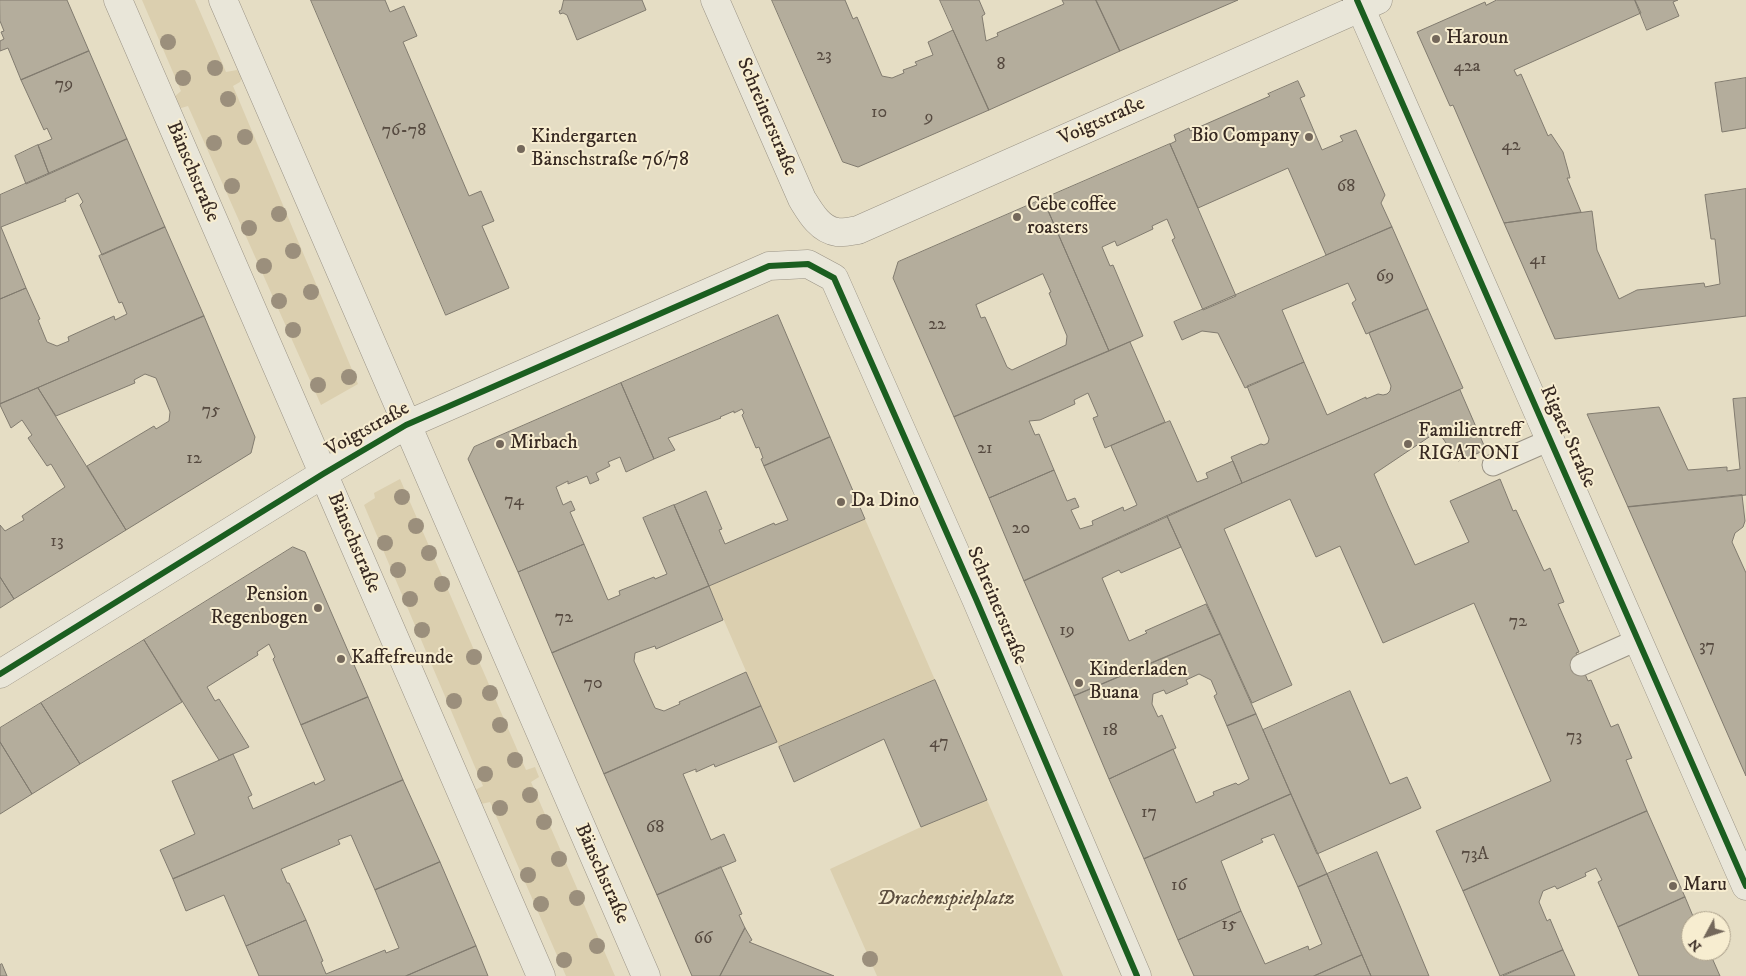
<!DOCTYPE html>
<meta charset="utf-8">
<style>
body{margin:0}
#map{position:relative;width:1746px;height:976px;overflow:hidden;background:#e5ddc4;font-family:"IM FELL DW Pica",serif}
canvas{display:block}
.north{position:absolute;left:1681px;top:911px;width:50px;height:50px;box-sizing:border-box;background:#f7edd0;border:1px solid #aa9f8a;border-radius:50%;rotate:230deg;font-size:14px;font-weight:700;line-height:20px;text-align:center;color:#372922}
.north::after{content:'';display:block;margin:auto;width:18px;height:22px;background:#74685b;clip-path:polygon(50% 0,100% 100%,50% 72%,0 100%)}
</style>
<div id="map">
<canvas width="1746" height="976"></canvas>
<div class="north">N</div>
</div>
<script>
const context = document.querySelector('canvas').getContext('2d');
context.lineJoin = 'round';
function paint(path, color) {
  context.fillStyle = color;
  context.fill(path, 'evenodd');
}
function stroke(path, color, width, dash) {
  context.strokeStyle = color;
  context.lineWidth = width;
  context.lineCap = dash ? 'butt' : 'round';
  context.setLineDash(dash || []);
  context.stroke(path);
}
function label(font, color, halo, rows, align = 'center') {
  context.font = font + ' "IM FELL DW Pica",serif';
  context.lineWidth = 4;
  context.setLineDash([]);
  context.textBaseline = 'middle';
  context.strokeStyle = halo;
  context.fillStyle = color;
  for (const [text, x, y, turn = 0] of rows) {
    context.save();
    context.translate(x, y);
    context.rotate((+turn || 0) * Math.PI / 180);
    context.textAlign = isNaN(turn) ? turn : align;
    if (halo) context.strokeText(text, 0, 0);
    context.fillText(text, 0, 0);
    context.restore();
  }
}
paint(new Path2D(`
 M142 0H195L226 72 237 70 242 77 240 82 233 86 358 384 321 405 188 106 181 108 179 107 174 97 181 91Z
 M400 479 526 770 535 767 539 777 531 782 615 976H566L490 802 481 804 475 790 483 786 364 505 375 498 374 493Z
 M865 519 935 680 779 747 709 586Z
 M987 800 1063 976H877L830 869 921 827Z`), '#dbcfaf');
const building = new Path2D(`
 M0 0H67L89 51 21 80 8 48 0 51V41L4 39 1 32 4 31 0 21Z
 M311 0H385L390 12 404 6 417 36 403 42 469 196 481 191 494 221 482 226 509 288 446 315Z
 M564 0H642L646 10 577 40 567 15 563 13 560 14 559 11 561 10Z
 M772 0H845L853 19 857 17 882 76 892 78 904 73 903 70 917 65 915 62 933 55 928 42 953 30 989 110 858 167 843 162Z
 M940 0H979L985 14 982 16 986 41 998 36 997 33 1064 4 1062 0H1096L1120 51 989 110Z
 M1096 0H1238L1120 51Z
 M1497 0H1635L1641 13 1514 70 1517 76 1521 74 1548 136 1551 134 1563 152 1568 170 1570 178H1567L1581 212 1504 223 1453 105 1450 106 1417 32 1485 2 1486 5Z
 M1635 0H1678L1673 2 1679 16 1647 30Z
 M89 51 127 139 49 174 38 145 52 139 47 128 44 130 21 80Z
 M1746 78V128L1722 132 1715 83Z
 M1298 81 1305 96 1300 98 1322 150 1343 141 1340 136 1356 130 1385 195 1381 203 1392 227 1326 255 1288 168 1198 208 1170 144 1176 141 1174 135 1189 128 1190 131 1270 96 1268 94Z
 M127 139 165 227 102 255 80 205 83 202 78 193 65 199 66 201 1 227 26 288 0 299V195Z
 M1170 144 1236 296 1203 310 1172 240 1175 238 1167 219 1152 226 1153 229 1117 246 1115 241 1102 247 1110 266 1113 265 1143 336 1109 351 1043 199Z
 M38 145 49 174 26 184 15 156Z
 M1746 189V316L1555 339 1504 223 1592 211 1597 250 1619 299 1637 290 1704 283 1705 287 1720 284 1715 239H1711L1705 195Z
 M1043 199 1109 351 954 417 893 278 898 262ZM1043 274 1051 292 1049 293 1067 336 1066 345 1012 370 1007 367 985 317 981 318 976 305Z
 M165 227 204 316 0 404V299L26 288 40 319 38 320 47 342 57 346 69 341 68 337 114 316 115 320 127 314 122 302 119 303 99 256Z
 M1392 227 1428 309 1366 334 1352 303 1356 300 1348 283 1282 310 1304 362 1245 388 1218 333 1202 331 1182 340 1174 322Z
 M1428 309 1463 388 1242 483 1231 457 1261 444 1264 445 1268 443 1269 439 1247 386 1304 362 1327 415 1366 397V399L1378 394 1383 395 1387 394 1390 391 1391 386 1369 333Z
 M778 315 830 437 764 466 761 459 763 458 759 447 756 448 742 415 744 413 742 409 734 413V411L720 417 721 418 668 438 675 450 654 459 621 383Z
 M204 316 255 437 251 453 126 530 87 466 154 426 156 429 169 421 170 412 156 378 145 374 134 380 135 383 56 416 38 388Z
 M1130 342 1165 422 1105 448 1093 418 1098 416 1088 393 1074 400 1075 404 1040 420 1029 421 1035 435 1039 434 1054 470 989 498 954 417Z
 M621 383 654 459 626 472 620 457 608 462 610 466 596 473 599 480 590 484 587 476 568 484V481L556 487 563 505 571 501 575 510 570 512 584 544 518 572 468 459 474 447Z
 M38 388 126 530 14 599 0 577V525L5 531 24 520 22 516 65 487 51 464 47 466 28 438 32 435 22 420 11 428 0 405V404Z
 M1460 390 1486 450 1458 461 1438 431 1374 474 1389 508 1415 565 1469 542 1450 501 1500 479 1513 511 1516 510 1544 571 1550 568 1564 602 1558 604 1579 652 1576 653 1588 681 1591 680 1611 727 1618 724 1632 758 1626 760 1647 811 1463 891 1436 831 1551 781 1474 603 1383 643 1340 546 1316 557 1290 499 1224 529 1292 685 1252 703 1167 516Z
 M1746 398V495L1628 507 1587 414 1659 407 1688 470 1727 467V471L1740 469 1733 399Z
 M1170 421 1197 482 1208 478 1206 473 1233 461 1242 483 1024 581 989 498 1054 470 1067 501 1075 498 1079 507 1071 510 1080 529 1093 525 1092 521 1123 507 1124 511 1137 505 1111 446Z
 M830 437 865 519 709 586 674 505 706 491 722 529 719 530 725 544 774 523 775 525 788 520 764 466Z
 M1742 495 1745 521 1743 527 1735 533 1732 542 1746 573V776L1628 507Z
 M674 505 709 586 552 653 518 572 584 544 608 600 620 595 619 591 654 577 655 579 667 574 643 518Z
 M1167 516 1181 547 1121 573 1119 570 1102 578 1129 641 1147 633 1145 631 1206 604 1220 634 1074 696 1024 581Z
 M293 547 305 552 368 697 301 725 273 659 275 657 269 644 257 652 258 655 207 687 215 701 219 699 249 747 219 760 144 640Z
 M0 577 14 599 0 608Z
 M709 586 723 620 656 649 655 646 635 653 634 661 655 708 664 711 680 704 679 702 746 672 761 706 604 774 552 653Z
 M1220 634 1256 714 1227 726 1214 696 1217 694 1211 680 1199 674 1186 680 1188 684 1166 694 1164 690 1153 694 1152 704 1158 717 1162 715 1176 748 1109 779 1074 696Z
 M144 640 182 702 80 764 41 703Z
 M935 680 987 800 921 827 884 739 794 782 779 747Z
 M1350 691 1390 784 1407 777 1421 808 1317 854 1263 730Z
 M368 697 403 780 173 879 160 850 195 834 172 781 233 754 252 795 248 797 253 809 314 782 315 785 325 780 301 725Z
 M41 703 80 764 32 794 0 742V728Z
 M761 706 777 742 715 767 714 764 696 772V769L683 774 711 840 724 834 736 861 657 895 604 774Z
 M1256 714 1291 794 1144 859 1109 779 1173 749 1196 803 1214 795 1213 792 1236 783 1238 785 1249 779 1227 726Z
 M0 742 32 794 0 814Z
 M403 780 440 862 375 890 351 835 338 840 340 844 281 869 287 883H289L306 920 246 946 224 895 186 911 173 879Z
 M1291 794 1327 874 1298 887 1274 834 1261 839 1263 842 1221 861 1241 911 1178 940 1144 859Z
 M1647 811 1685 897 1618 927 1598 882 1602 880 1596 868 1585 873 1586 876 1557 889 1555 886 1543 891 1539 902 1547 921 1550 919 1563 950 1500 976 1463 891Z
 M1377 852 1400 906 1429 976H1371L1327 874Z
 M440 862 476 946 406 976H259L246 946 306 920 323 961 321 962 326 974 385 950 386 953 399 948 375 890Z
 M721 867 742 914 739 915 745 928 720 976H692L657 895Z
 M1327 874 1362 955 1314 976H1194L1178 940 1241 911 1265 964 1308 946 1309 950 1322 944 1298 887Z
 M1685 897 1695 921H1691V951H1709L1720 976H1639L1618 927Z
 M745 928 752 940 749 942 834 976H720Z
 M476 946 488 976H406Z
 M1563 950 1575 976H1503Z
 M1362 955 1371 976H1314Z
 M2 964 7 976H0V965Z`);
paint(building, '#b4ad9c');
stroke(building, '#817b6f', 1);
const lane = new Path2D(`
 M1493 465 1550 440
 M1581 665 1637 640`);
const street = new Path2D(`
 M118 0 541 976
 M223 0 646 976
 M715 0 802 199C810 212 820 230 837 232 843 233 852 231 858 230L1378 0
 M1357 0 1746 886
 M0 674 323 474 406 425 769 266 808 264 834 278 976 599 1137 976`);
stroke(lane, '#9a9385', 23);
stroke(street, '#9a9385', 29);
stroke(lane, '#e9e6d9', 21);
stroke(street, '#e9e6d9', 28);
stroke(new Path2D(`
 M1357 0 1746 886
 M0 674 323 474 406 425 769 266 808 264 834 278 976 599 1137 976`), '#1b5e20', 6);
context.fillStyle = '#9b8f7c';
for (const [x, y] of [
 [168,42],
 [215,68],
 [183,78],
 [228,99],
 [245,137],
 [214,143],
 [232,186],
 [279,214],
 [249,228],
 [293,251],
 [264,266],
 [311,292],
 [279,301],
 [293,330],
 [349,377],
 [318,385],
 [402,497],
 [416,526],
 [385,543],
 [429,553],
 [398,570],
 [442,584],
 [410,599],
 [422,630],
 [474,657],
 [490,693],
 [454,701],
 [500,725],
 [515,760],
 [485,774],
 [530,795],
 [500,808],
 [544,822],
 [559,859],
 [528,875],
 [577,898],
 [541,904],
 [597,946],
 [870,959],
 [564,960]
]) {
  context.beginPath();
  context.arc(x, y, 8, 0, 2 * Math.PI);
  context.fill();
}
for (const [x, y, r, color] of [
 [1436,39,5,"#74685b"],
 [1309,137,5,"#74685b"],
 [521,149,5,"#74685b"],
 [1017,217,5,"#74685b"],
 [500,444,5,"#74685b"],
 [1408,444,5,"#74685b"],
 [841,502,5,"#74685b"],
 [318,608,5,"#74685b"],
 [341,659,5,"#74685b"],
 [1079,683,5,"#74685b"],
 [1673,886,5,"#74685b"]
]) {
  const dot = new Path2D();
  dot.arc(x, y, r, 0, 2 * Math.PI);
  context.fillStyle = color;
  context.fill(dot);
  stroke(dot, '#f7edd0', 2);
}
label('18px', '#564a40', null, [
 ["23",824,56],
 ["8",1001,65],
 ["42a",1467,67],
 ["79",64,85],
 ["10",879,113],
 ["9",929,118],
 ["76-78",404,131],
 ["42",1511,146],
 ["68",1346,187],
 ["41",1538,260],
 ["69",1385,277],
 ["22",937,325],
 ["75",211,411],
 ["21",985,449],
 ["12",194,459],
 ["74",514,501],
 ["20",1021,529],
 ["13",57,542],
 ["72",564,618],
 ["72",1518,622],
 ["19",1067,631],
 ["37",1707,647],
 ["70",593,684],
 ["18",1110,731],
 ["73",1574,737],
 ["47",939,743],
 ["17",1149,813],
 ["68",655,828],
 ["73A",1475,855],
 ["16",1179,886],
 ["15",1229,925],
 ["66",703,939]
]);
label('20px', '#372922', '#f7edd0', [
 ["Haroun",1446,39],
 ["Bio Company",1299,137,"right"],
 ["Kindergarten",531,138],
 ["Bänschstraße 76/78",531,161],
 ["Cebe coffee",1027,206],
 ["roasters",1027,229],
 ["Familientreff",1418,432],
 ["RIGATONI",1418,455],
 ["Mirbach",510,444],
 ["Da Dino",851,502],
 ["Pension",308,596,"right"],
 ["Regenbogen",308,619,"right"],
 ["Kaffefreunde",351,659],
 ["Kinderladen",1089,671],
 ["Buana",1089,694],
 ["Maru",1683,886]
], 'left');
label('20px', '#372922', '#f7edd0', [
 ["Schreinerstraße",766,117,67],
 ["Voigtstraße",1102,122,-24],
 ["Bänschstraße",192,172,67],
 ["Voigtstraße",368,430,-29],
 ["Rigaer Straße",1567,437,66],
 ["Bänschstraße",353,543,67],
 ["Schreinerstraße",996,606,67],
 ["Bänschstraße",601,874,66]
]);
label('italic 20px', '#5e5041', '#f7edd0', [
 ["Drachenspielplatz",946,900]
]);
</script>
